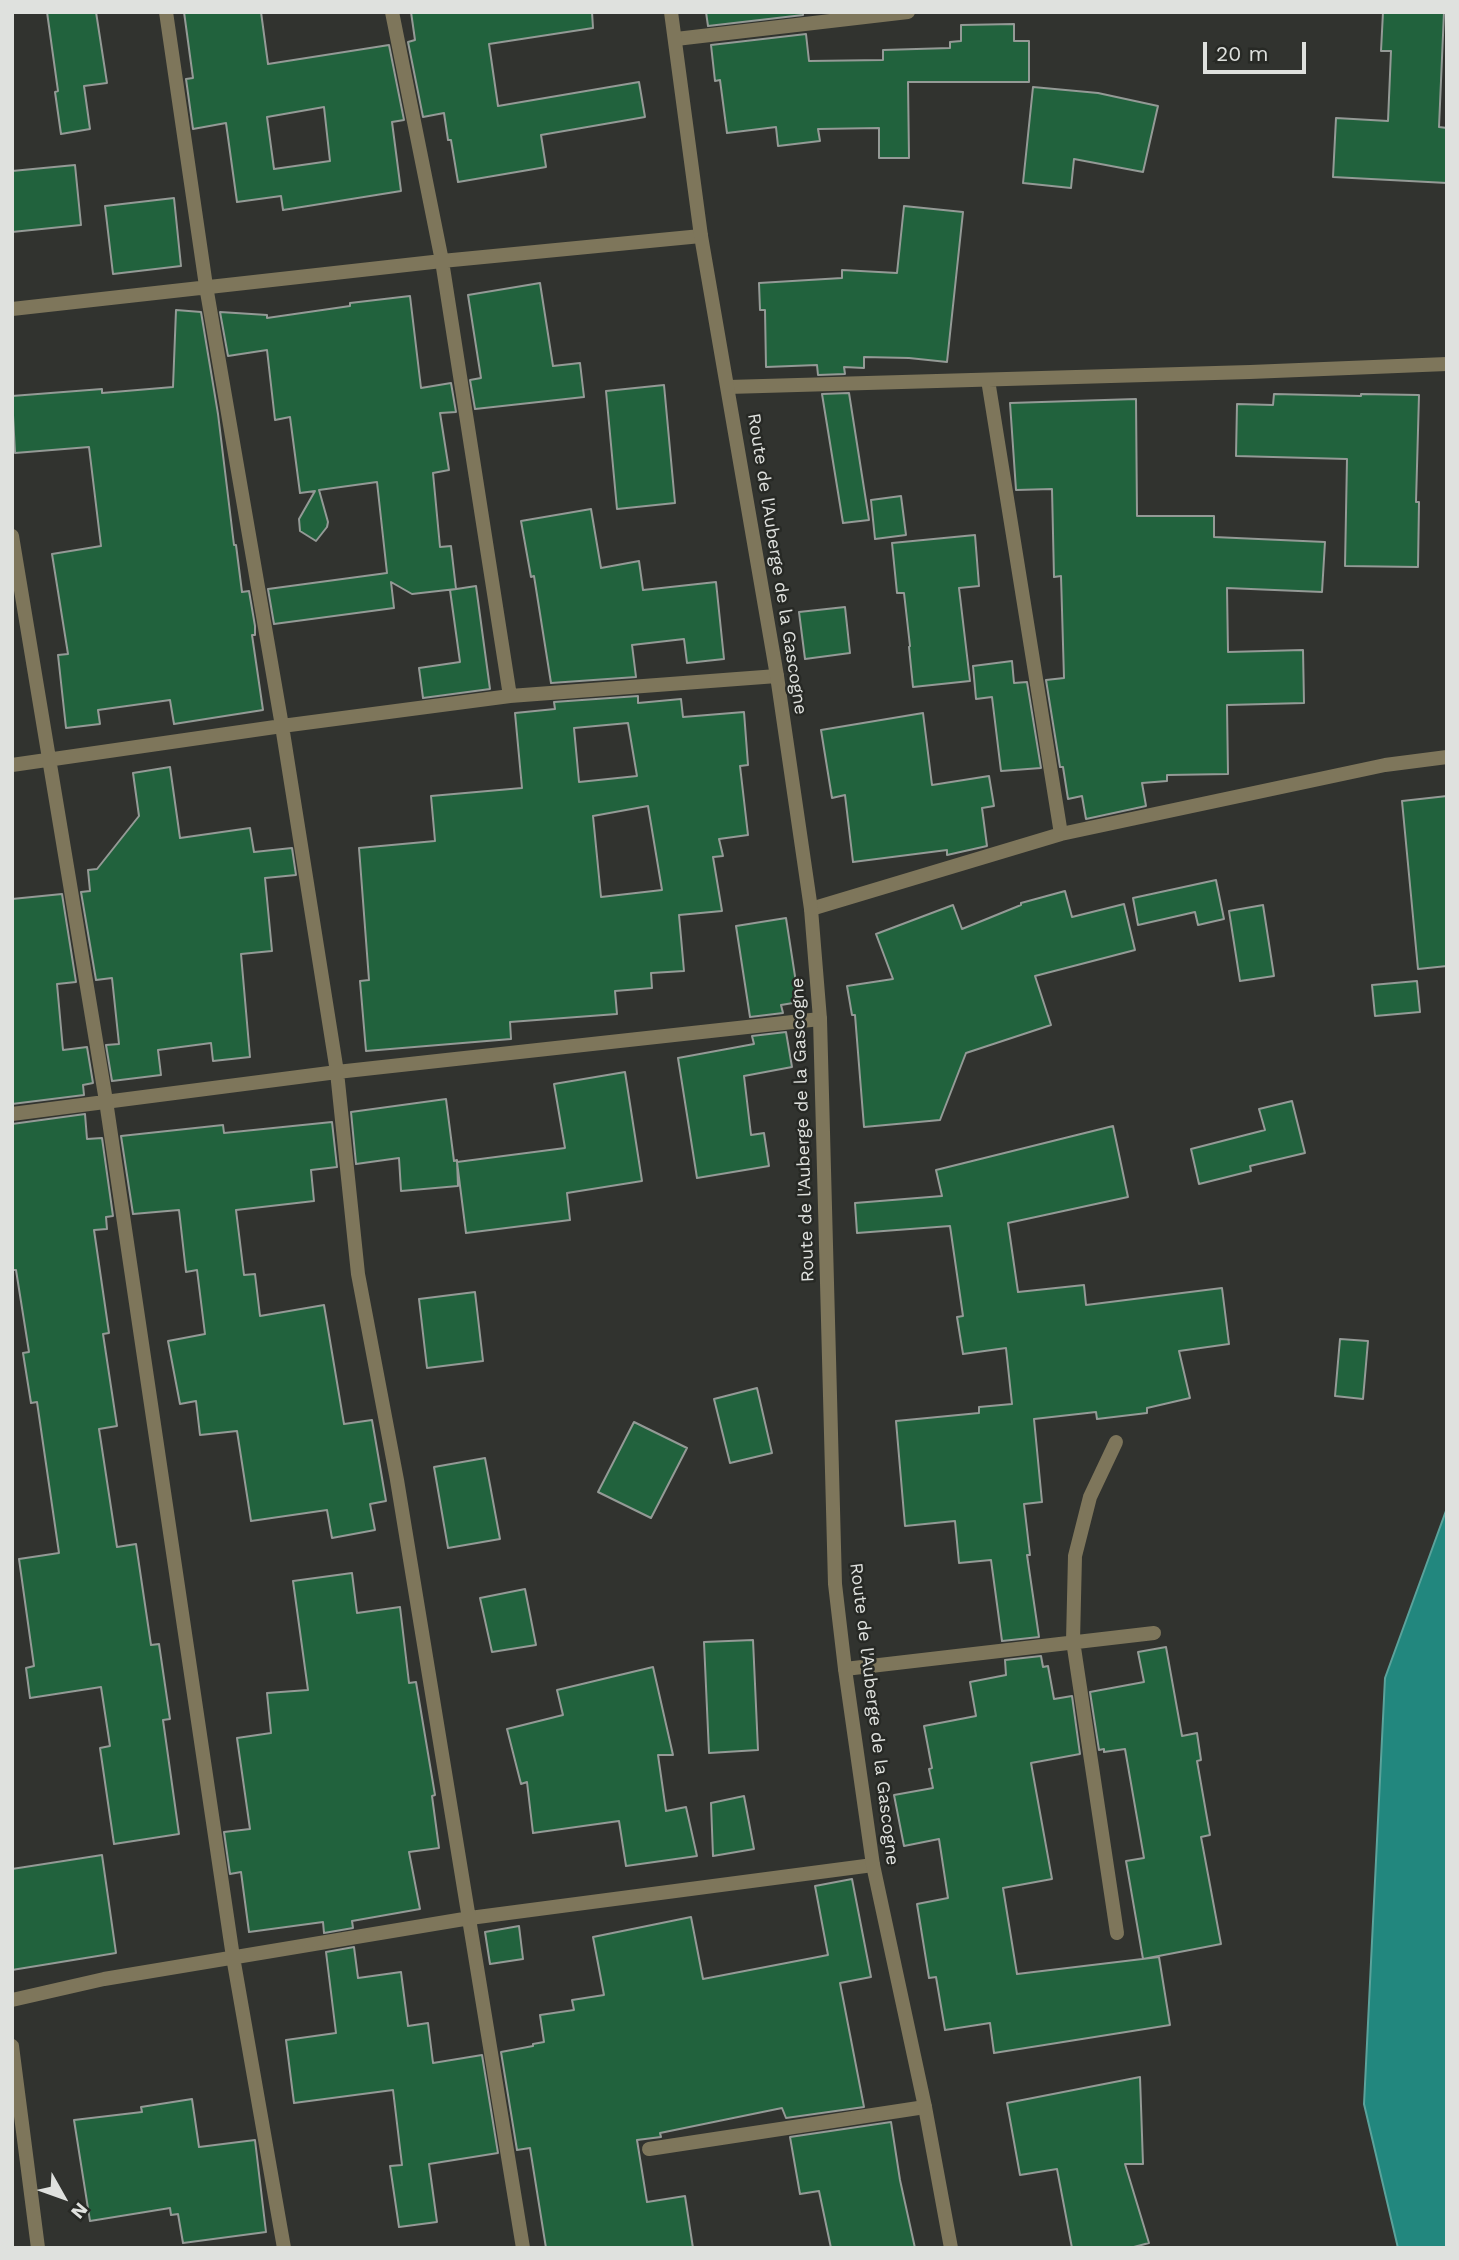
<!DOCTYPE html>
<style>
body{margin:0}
#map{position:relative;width:1459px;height:2260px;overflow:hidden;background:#31332f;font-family:"Work Sans",sans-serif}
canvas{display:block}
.frame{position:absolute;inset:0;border:14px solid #dfe1de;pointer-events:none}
.north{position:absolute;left:28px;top:2162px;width:70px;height:70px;-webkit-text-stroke:5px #272925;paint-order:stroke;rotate:130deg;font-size:19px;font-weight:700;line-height:28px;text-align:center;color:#dfe1de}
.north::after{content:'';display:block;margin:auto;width:24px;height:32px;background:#dfe1de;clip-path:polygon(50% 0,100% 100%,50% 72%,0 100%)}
.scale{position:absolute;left:1203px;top:42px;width:103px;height:32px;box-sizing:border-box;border:4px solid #dfe1de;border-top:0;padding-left:9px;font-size:21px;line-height:24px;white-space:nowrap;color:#dfe1de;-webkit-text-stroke:5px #272925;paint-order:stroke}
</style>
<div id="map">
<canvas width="1459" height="2260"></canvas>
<div class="frame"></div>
<div class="north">N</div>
<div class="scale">20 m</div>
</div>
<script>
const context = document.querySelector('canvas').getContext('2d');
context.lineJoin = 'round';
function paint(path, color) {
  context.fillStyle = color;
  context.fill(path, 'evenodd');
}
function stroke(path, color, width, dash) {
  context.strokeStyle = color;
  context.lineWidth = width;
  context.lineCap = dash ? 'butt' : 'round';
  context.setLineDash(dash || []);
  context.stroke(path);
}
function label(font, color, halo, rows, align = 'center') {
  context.font = font + ' "Work Sans",sans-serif';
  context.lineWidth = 5;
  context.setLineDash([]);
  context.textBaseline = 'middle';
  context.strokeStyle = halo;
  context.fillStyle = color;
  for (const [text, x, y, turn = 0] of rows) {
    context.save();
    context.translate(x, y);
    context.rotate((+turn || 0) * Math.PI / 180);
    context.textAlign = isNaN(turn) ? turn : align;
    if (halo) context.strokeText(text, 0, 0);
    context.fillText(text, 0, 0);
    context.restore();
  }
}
const water = new Path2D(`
 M1447 1508V2248H1398L1364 2104 1385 1678Z`);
paint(water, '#22877e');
stroke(water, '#5ba29b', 2);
const building = new Path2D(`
 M47 12H96L107 83 84 86 90 129 61 134 55 92 58 91Z
 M184 12H261L268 64 389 45 404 120 392 122 401 191 283 210 281 196 237 202 226 123 193 129 186 79 193 78ZM324 107 330 161 274 169 267 117Z
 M411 12H592L593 28 489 44 498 106 639 82 645 117 541 135 546 167 458 182 451 140H448L444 113 423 117 408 42 415 40Z
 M706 12H803V15L708 26Z
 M1383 12H1444L1439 127 1447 128V183L1333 177 1336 118 1388 121 1391 51H1381Z
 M1014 24V41H1029V82H908L909 158H879V128L818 129 820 141 778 146 776 127 727 133 720 80 715 81 711 45 806 34 809 61 883 60V50L950 48V42L961 41V25Z
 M1033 87 1098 93 1158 106 1143 172 1074 159 1071 188 1023 183Z
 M75 165 81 225 12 232V171Z
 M174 198 181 266 113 274 105 206Z
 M904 206 963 212 947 362 909 358 864 357V368L844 367 845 374 818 375 817 365 766 367 765 310H760L759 283 842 278V270L897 273Z
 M540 283 553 366 580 363 584 397 475 409 470 380 481 378 468 295Z
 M410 296 421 388 451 383 456 412 440 413 449 470 433 473 440 547 451 546 456 589 412 594 391 582 394 608 274 624 268 589 387 573 377 482 319 490 328 522 327 527 316 541 300 531 299 519 315 491 300 493 290 417 275 420 267 350 228 356 220 312 267 315V318L350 306V303Z
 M176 310 201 312 218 414 234 545H236L242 592 249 591 255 626V635H252L263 710 174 724 170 700 98 710 100 724 66 728 58 655 68 654 52 554 101 546 89 447 15 453 12 396 102 389V393L173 387Z
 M664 385 675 503 617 509 606 391Z
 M849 393 869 520 843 523 822 394Z
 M1274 394 1361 396V394L1419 395 1416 502H1419L1418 567 1345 566 1347 459 1236 456 1237 404 1273 405Z
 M1136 399 1137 516H1214V537L1325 542 1322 592 1227 588 1228 652 1303 650 1304 703 1227 705 1228 774 1167 775V781L1142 783 1146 806 1086 819 1082 796 1068 799 1063 767H1060L1046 680 1064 678 1061 576 1054 577 1052 489 1016 490 1010 403Z
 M901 496 906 535 875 539 871 500Z
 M591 509 601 568 639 561 643 590 716 582 724 659 687 663 684 639 632 645 636 677 551 683 534 576 531 577 521 521Z
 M975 535 979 586 959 588 970 681 913 687 909 647 910 646 904 593H897L892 543Z
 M476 586 490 689 423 698 419 668 460 662 450 590Z
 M845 607 850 653 805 659 799 612Z
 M1012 661 1014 683 1027 682 1041 768 1001 771 992 697 976 699 973 666Z
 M638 696V703L681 699 683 717 744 712 748 765 740 766 748 835 719 839 723 856 713 857 722 911 679 915 684 971 651 973 652 988 615 991 617 1014 510 1022 511 1039 366 1051 360 981 369 980 359 848 435 841 431 796 522 788 515 713 555 709 554 702ZM628 723 637 776 579 782 574 728ZM648 806 662 890 601 897 593 816Z
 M923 713 932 785 989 776 994 806 982 808 987 846 947 855V850L853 862 845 795 832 798 821 730Z
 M170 767 180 838 250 828 254 852 292 848 296 875 265 878 272 951 241 954 250 1057 213 1061 211 1043 158 1050 161 1075 112 1081 106 1045 119 1044 112 978 96 980 81 892 90 891 88 870 97 869 139 816 133 773Z
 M1447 796V966L1418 969 1402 801Z
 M1216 880 1224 919 1198 925 1195 912 1138 925 1133 898Z
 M1065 891 1072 917 1124 904 1135 950 1035 976 1051 1025 966 1053 940 1120 864 1127 855 1015H852L847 986 893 979 876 934 953 905 962 929 1021 905V903Z
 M62 894 76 982 57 984 63 1050 87 1047 93 1083 83 1085 84 1095 12 1104V899Z
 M1263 905 1274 976 1240 981 1229 911Z
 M786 918 799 1002 781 1005 783 1013 750 1017 736 926Z
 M1417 981 1420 1012 1375 1016 1372 985Z
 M786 1032 792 1067 744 1076 751 1135 764 1133 769 1166 697 1178 678 1058 754 1044 752 1036Z
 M625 1072 642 1181 567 1193 570 1220 466 1233 457 1162 565 1148 554 1084Z
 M446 1099 454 1161 457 1160 458 1186 401 1191 399 1158 356 1164 351 1112Z
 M1292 1101 1305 1153 1250 1166 1251 1171 1199 1184 1191 1149 1265 1130 1259 1109Z
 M85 1114 87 1139 102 1138 113 1216 106 1217 107 1229 94 1230 109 1333 103 1334 117 1426 99 1429 117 1547 136 1544 151 1645 159 1644 170 1719 163 1720 179 1834 114 1844 100 1748 110 1746 101 1687 30 1698 26 1668 34 1666 19 1559 59 1553 37 1402 31 1403 23 1353 29 1352 16 1270H12V1124Z
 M332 1122 337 1167 311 1170 314 1201 236 1210 244 1275 255 1274 260 1316 324 1305 344 1424 372 1420 386 1501 370 1504 375 1530 332 1538 327 1510 251 1521 237 1431 200 1435 196 1401 180 1404 168 1341 205 1334 197 1270 186 1272 179 1210 133 1214 121 1136 223 1125 224 1133Z
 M1113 1126 1128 1197 1008 1223 1018 1292 1084 1285 1086 1305 1222 1288 1229 1344 1179 1351 1190 1398 1147 1408V1413L1097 1419 1096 1412 1034 1419 1042 1502 1024 1504 1030 1555H1027L1039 1637 1002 1641 991 1560 959 1563 955 1521 905 1526 896 1421 979 1413V1407L1012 1404 1006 1348 963 1354 957 1317 963 1316 950 1226 857 1233 855 1203 942 1196 936 1170Z
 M475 1292 483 1361 427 1368 419 1299Z
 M1340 1339 1368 1341 1363 1399 1335 1396Z
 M757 1388 772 1453 730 1463 714 1399Z
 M634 1422 687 1448 651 1518 598 1492Z
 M485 1458 500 1539 448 1548 434 1467Z
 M352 1573 357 1613 400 1607 409 1683 416 1682 435 1795 432 1796 439 1848 409 1852 420 1909 352 1921 353 1928 324 1933 323 1922 249 1932 241 1872 230 1874 224 1832 250 1829 237 1738 271 1733 267 1693 308 1690 293 1581Z
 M525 1589 536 1645 492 1652 480 1598Z
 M753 1640 758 1750 709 1753 704 1642Z
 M1166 1647 1182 1736 1197 1733 1201 1760 1197 1761 1210 1835 1201 1837 1221 1944 1143 1959 1126 1861 1144 1858 1125 1749 1104 1752V1749L1099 1750 1090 1692 1144 1682 1138 1652Z
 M1041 1656 1043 1667 1048 1666 1054 1699 1072 1696 1080 1754 1031 1763 1052 1879 1003 1888 1017 1974 1159 1957 1170 2025 994 2053 990 2023 945 2030 936 1977 929 1978 917 1904 948 1898 939 1839 904 1846 894 1795 933 1788 929 1769 932 1768 924 1726 976 1716 970 1682 1006 1675 1005 1660Z
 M653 1667 673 1755H658L666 1811 686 1807 697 1856 626 1866 619 1821 533 1833 527 1782 521 1784 507 1729 563 1715 557 1690Z
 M744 1796 754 1849 713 1856 711 1803Z
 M102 1855 116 1953 12 1970V1869Z
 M852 1879 871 1977 840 1983 864 2107 786 2118 782 2108 660 2133 661 2137 637 2140 647 2202 685 2196 693 2248H546L530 2148 517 2150 501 2052 533 2046V2044L544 2042 540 2015 574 2010 572 2000 604 1995 593 1937 691 1917 703 1979 828 1955 815 1886Z
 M519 1926 523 1959 490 1964 485 1932Z
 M354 1947 358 1978 401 1972 408 2026 428 2023 433 2063 482 2055 498 2153 429 2164 437 2222 399 2227 390 2166 402 2165 393 2090 294 2103 286 2040 336 2033 326 1952Z
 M1140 2077 1143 2164H1125L1149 2243 1130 2248H1072L1057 2169 1020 2175 1007 2103Z
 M192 2099 199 2147 255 2140 266 2232 183 2243 178 2214 171 2215 170 2208 90 2221 74 2120 142 2112 141 2107Z
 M891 2122 900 2180 915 2248H831L819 2191 800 2194 790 2137Z`);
paint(building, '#21623d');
stroke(building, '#949a96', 2);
stroke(new Path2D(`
 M166 12 206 286 282 726 337 1072 358 1274 397 1480 523 2248
 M392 12 442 261 510 696
 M676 39 908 12
 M12 309 442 261 701 236
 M988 380 1061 834
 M728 387 1250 372 1447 364
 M12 536 106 1101 233 1957 284 2248
 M12 765 282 726 510 696 777 676
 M811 909 1061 834 1385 765 1447 757
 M12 1114 337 1072 820 1019
 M1116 1442 1090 1497 1075 1556 1073 1641 1117 1933
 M845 1669 1154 1633
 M12 2000 104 1979 470 1918 873 1865
 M12 2046 38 2248
 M649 2149 925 2107`), '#7e765b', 14);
stroke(new Path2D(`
 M671 12 701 236 777 676 811 909 820 1019 835 1584 845 1669 873 1865 925 2107 951 2248`), '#7e765b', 14);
label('18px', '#dfe1de', '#272925', [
 ["Route de l'Auberge de la Gascogne",777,564,81],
 ["Route de l'Auberge de la Gascogne",803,1130,-92],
 ["Route de l'Auberge de la Gascogne",874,1714,83]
]);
</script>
